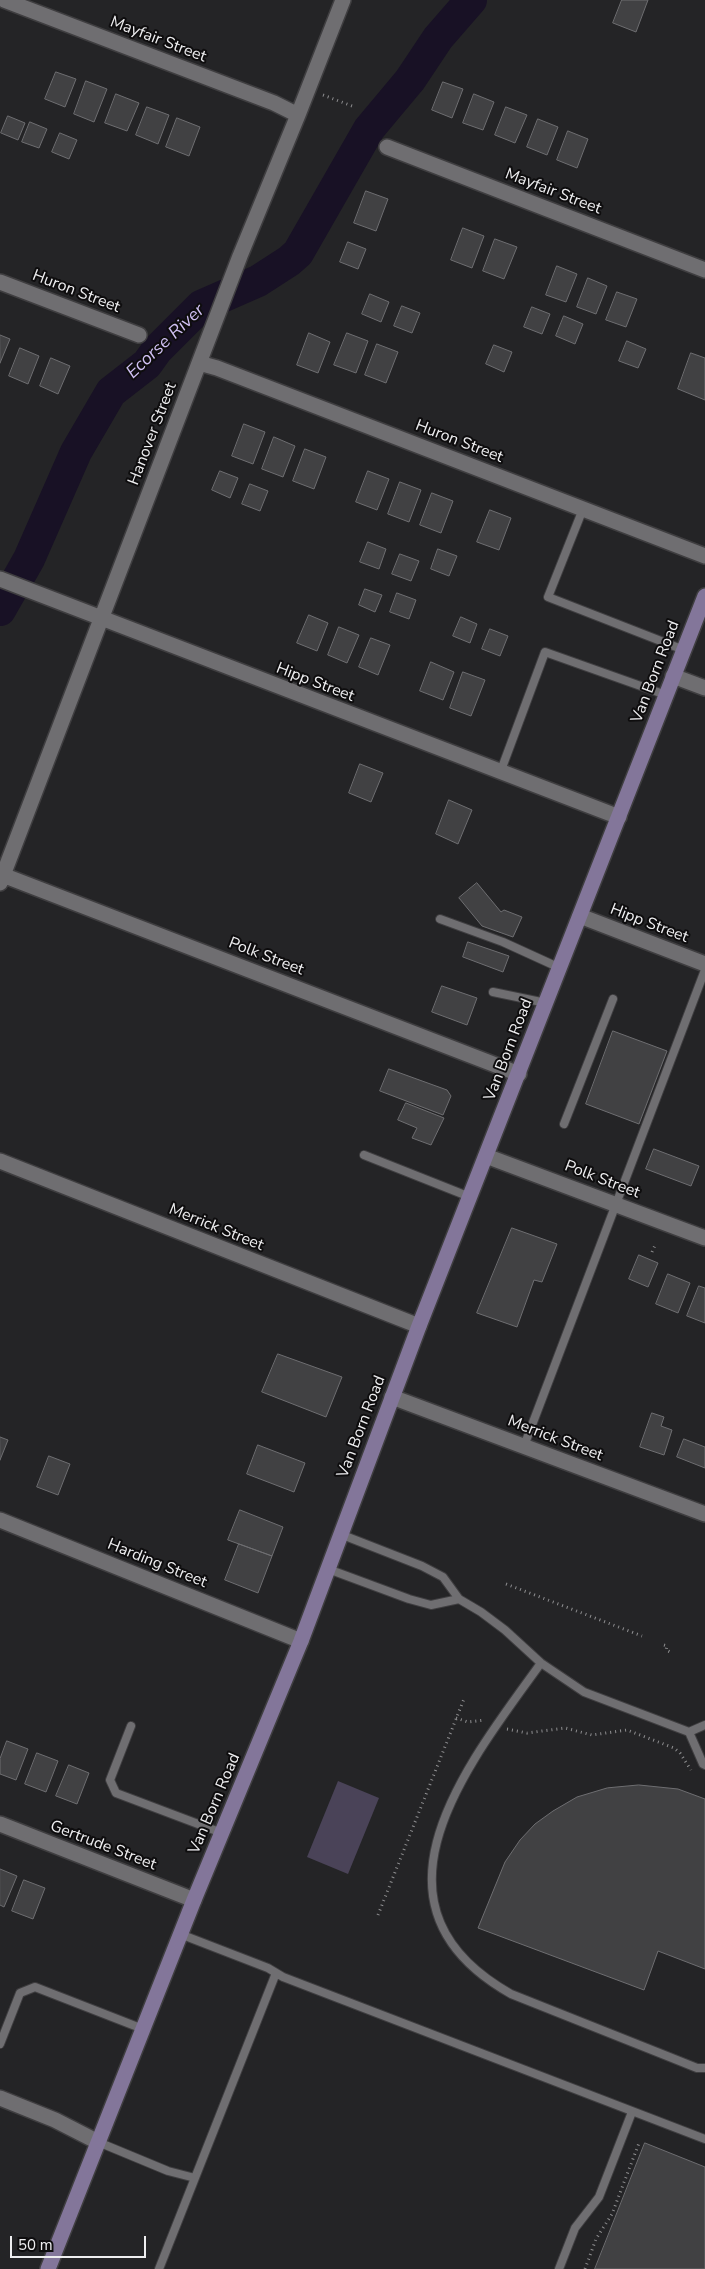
<!DOCTYPE html>
<style>
body{margin:0}
#map{position:relative;width:705px;height:2269px;overflow:hidden;background:#242426;font-family:"Nunito Sans",sans-serif}
canvas{display:block}
.scale{position:absolute;left:10px;top:2236px;width:136px;height:22px;box-sizing:border-box;border:2px solid #eeeef0;border-top:0;padding-left:6px;font-size:15px;line-height:18px;white-space:nowrap;color:#eeeef0;-webkit-text-stroke:4px #0e0d0e;paint-order:stroke}
</style>
<div id="map">
<canvas width="705" height="2269"></canvas>
<div class="scale">50 m</div>
</div>
<script>
const context = document.querySelector('canvas').getContext('2d');
context.lineJoin = 'round';
function paint(path, color) {
  context.fillStyle = color;
  context.fill(path, 'evenodd');
}
function stroke(path, color, width, dash) {
  context.strokeStyle = color;
  context.lineWidth = width;
  context.lineCap = dash ? 'butt' : 'round';
  context.setLineDash(dash || []);
  context.stroke(path);
}
function label(font, color, halo, rows, align = 'center') {
  context.font = font + ' "Nunito Sans",sans-serif';
  context.lineWidth = 4;
  context.setLineDash([]);
  context.textBaseline = 'middle';
  context.strokeStyle = halo;
  context.fillStyle = color;
  for (const [text, x, y, turn = 0] of rows) {
    context.save();
    context.translate(x, y);
    context.rotate((+turn || 0) * Math.PI / 180);
    context.textAlign = isNaN(turn) ? turn : align;
    if (halo) context.strokeText(text, 0, 0);
    context.fillText(text, 0, 0);
    context.restore();
  }
}
paint(new Path2D(`
 M338 1781 379 1798 348 1874 307 1857Z`), '#4a4358');
stroke(new Path2D(`
 M0 610 29 559 76 452 111 392 147 364 157 350 201 306 258 281 289 261 298 253 369 129 410 80 438 38 471 0`), '#181125', 32);
const building = new Path2D(`
 M622 0H648L636 32 613 23Z
 M56 72 76 79 65 107 45 99Z
 M86 81 107 89 94 122 74 114Z
 M443 82 463 89 452 118 432 110Z
 M116 94 139 103 127 131 105 123Z
 M474 94 494 102 483 130 463 123Z
 M147 107 169 115 158 144 136 135Z
 M506 107 527 115 515 143 495 135Z
 M8 116 25 123 18 140 1 133Z
 M177 118 200 127 189 156 166 147Z
 M538 119 558 127 547 155 527 147Z
 M30 122 47 129 39 148 22 142Z
 M568 131 588 139 577 168 557 160Z
 M60 133 77 140 69 159 52 152Z
 M366 191 388 199 376 231 354 223Z
 M463 228 484 236 472 268 451 260Z
 M495 239 517 247 504 279 483 271Z
 M348 242 366 249 358 269 340 262Z
 M557 266 577 274 566 302 546 295Z
 M588 278 607 286 596 314 577 307Z
 M617 292 637 299 626 327 606 320Z
 M370 294 389 302 381 322 362 314Z
 M402 306 420 313 412 333 394 326Z
 M532 307 550 314 542 334 524 327Z
 M564 316 583 324 575 344 556 336Z
 M309 333 330 342 318 373 297 365Z
 M347 333 368 341 356 373 334 365Z
 M0 335 10 339 0 363Z
 M627 341 646 349 638 368 619 361Z
 M377 344 398 352 386 383 365 375Z
 M494 345 512 352 504 372 486 364Z
 M20 348 39 356 28 384 9 376Z
 M691 353 705 358V400L678 389Z
 M51 358 70 366 58 394 40 386Z
 M244 424 265 432 253 464 232 456Z
 M274 437 295 446 283 477 262 469Z
 M305 449 326 457 314 489 293 481Z
 M220 471 238 478 230 498 212 490Z
 M368 471 389 479 377 510 356 502Z
 M400 482 421 490 409 522 388 514Z
 M250 484 268 491 260 511 242 504Z
 M432 493 453 501 441 533 420 525Z
 M490 510 511 518 499 550 477 542Z
 M368 542 386 549 379 569 360 562Z
 M438 549 457 556 449 576 431 569Z
 M400 554 419 561 411 581 392 574Z
 M365 589 382 595 375 612 359 605Z
 M397 593 416 600 409 619 390 612Z
 M309 615 328 623 317 651 297 643Z
 M461 617 477 624 470 643 453 636Z
 M339 627 359 635 347 663 328 655Z
 M490 629 508 636 500 656 482 649Z
 M371 638 390 645 378 675 359 667Z
 M431 662 454 672 443 700 420 691Z
 M463 672 485 680 471 716 450 708Z
 M360 764 383 773 371 802 349 793Z
 M449 800 472 810 458 844 436 834Z
 M477 883 501 912 504 910 522 917 513 937 482 926 459 898Z
 M468 942 509 956 503 972 463 957Z
 M442 986 477 998 467 1025 432 1012Z
 M613 1031 667 1051 639 1124 586 1104Z
 M389 1069 447 1090 451 1096 443 1115 380 1091Z
 M406 1103 444 1118 431 1145 412 1138 417 1128 398 1120Z
 M654 1149 699 1166 691 1186 646 1169Z
 M512 1228 557 1244 542 1282 534 1280 517 1327 477 1313Z
 M639 1255 658 1263 648 1287 629 1279Z
 M668 1274 690 1283 678 1313 656 1304Z
 M699 1286 705 1288V1323L687 1316Z
 M278 1354 342 1377 326 1417 262 1392Z
 M652 1413 664 1417 661 1426 672 1430 664 1455 640 1447Z
 M0 1437 8 1440 0 1460Z
 M684 1439 705 1447V1468L677 1457Z
 M258 1445 305 1463 294 1492 247 1474Z
 M49 1456 70 1464 58 1495 37 1487Z
 M240 1510 283 1527 272 1556 228 1540Z
 M239 1544 272 1556 258 1593 225 1580Z
 M7 1741 28 1749 16 1780 0 1774V1759Z
 M37 1753 58 1761 46 1792 25 1784Z
 M69 1765 89 1773 77 1804 56 1796Z
 M639 1785 678 1789 705 1799V1969L658 1951 644 1990 478 1928 505 1862 520 1840 535 1824 553 1811 577 1797 607 1788Z
 M0 1869 17 1876 4 1907 0 1905Z
 M24 1880 45 1888 33 1919 12 1911Z
 M645 2143 705 2167V2269H595Z`);
paint(building, '#414143');
stroke(building, '#6e6e71', 1);
const lane = new Path2D(`
 M583 509 548 597 684 650
 M500 773 545 652 666 695
 M440 919 503 942 560 968
 M493 992 546 1003
 M564 1124 613 999
 M364 1155 470 1197
 M524 1446 705 970
 M340 1534 422 1566 443 1577 459 1599 481 1612 505 1630 541 1663 584 1692 689 1732 703 1764 705 1765
 M328 1569 409 1599 431 1605 459 1599
 M541 1663C468 1764 353 1905 511 1994L667 2056 697 2068H705
 M131 1726 110 1780 116 1793 222 1833
 M689 1732 705 1725
 M180 1934 268 1968 283 1977 705 2139
 M0 2044 20 1993 35 1987 143 2029
 M98 2142 168 2171 195 2178
 M159 2269 276 1973
 M559 2269 575 2228 599 2197 632 2112`);
const street = new Path2D(`
 M4 0 274 103 298 115
 M387 147 705 270
 M0 282 139 335
 M199 363 217 368 705 556
 M0 579 619 817
 M673 676 705 688
 M0 874 519 1074
 M0 883 240 256 298 115 343 0
 M580 916 705 964
 M486 1156 705 1238
 M0 1161 419 1326
 M392 1397 705 1514
 M0 1520 301 1641
 M0 1824 194 1900
 M0 2098 55 2120 98 2142`);
const secondary = new Path2D(`
 M48 2269 194 1900 301 1641 419 1326 705 596`);
stroke(lane, '#3f3e40', 10);
stroke(street, '#3f3e40', 18);
stroke(secondary, '#3f3e40', 18);
stroke(new Path2D(`
 M323 95 352 106
 M652 1252 656 1243
 M506 1584 642 1636
 M664 1645 667 1646 666 1650 672 1653
 M456 1718 468 1722 485 1720
 M507 1729 527 1733 565 1728 592 1735 627 1730 674 1748 680 1753 691 1770
 M378 1915 464 1699
 M585 2269 596 2239 612 2214 639 2143`), '#8f8f91', 3, [1, 4]);
stroke(lane, '#6f6e71', 8);
stroke(street, '#6f6e71', 15);
stroke(secondary, '#83769a', 15);
label('16px', '#eeeef0', '#0e0d0e', [
 ["Mayfair Street",158,40,21],
 ["Mayfair Street",553,192,21],
 ["Huron Street",76,292,21],
 ["Hanover Street",153,434,-69],
 ["Huron Street",459,442,21],
 ["Van Born Road",656,672,-69],
 ["Hipp Street",315,683,21],
 ["Hipp Street",649,924,21],
 ["Polk Street",266,957,21],
 ["Van Born Road",509,1050,-69],
 ["Polk Street",602,1180,21],
 ["Merrick Street",216,1228,22],
 ["Van Born Road",362,1427,-69],
 ["Merrick Street",555,1439,21],
 ["Harding Street",157,1564,22],
 ["Van Born Road",215,1804,-67],
 ["Gertrude Street",103,1846,21]
]);
label('italic 18px', '#d0c0f3', '#0e0d0e', [
 ["Ecorse River",166,342,-43]
]);
</script>
